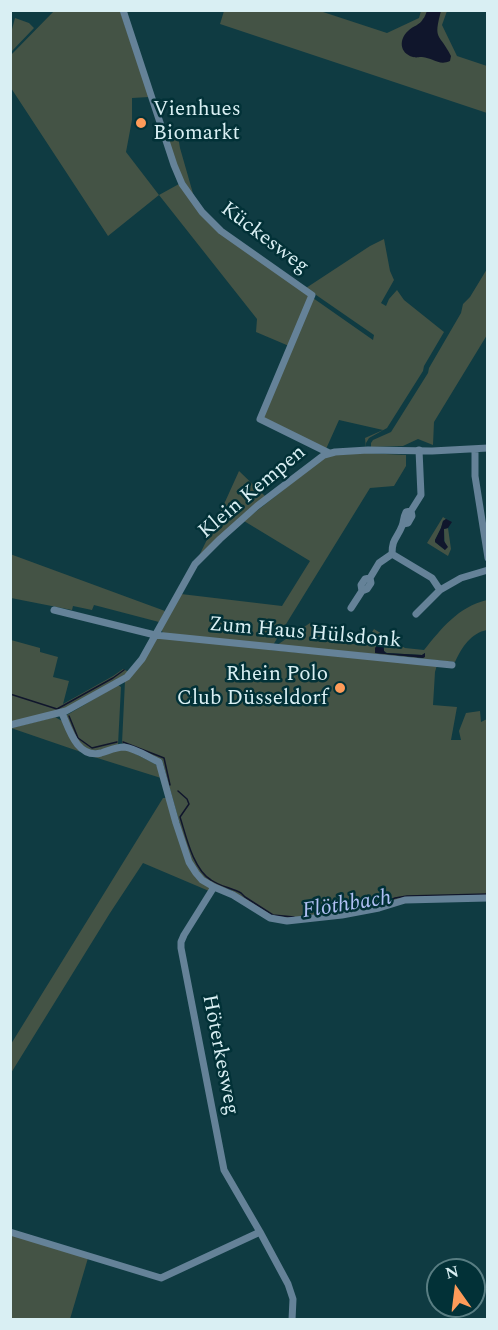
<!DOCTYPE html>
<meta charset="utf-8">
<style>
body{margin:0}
#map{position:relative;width:498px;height:1330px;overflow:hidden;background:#0f3b42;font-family:Spectral,serif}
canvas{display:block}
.frame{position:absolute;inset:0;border:12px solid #d9eff3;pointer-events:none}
.north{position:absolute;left:426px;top:1258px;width:60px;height:60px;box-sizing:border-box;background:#023137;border:2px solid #587d82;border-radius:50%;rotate:346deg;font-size:16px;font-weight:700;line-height:24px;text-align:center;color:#d9eff3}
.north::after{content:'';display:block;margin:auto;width:21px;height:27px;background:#fe9b59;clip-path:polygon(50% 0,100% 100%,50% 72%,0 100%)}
</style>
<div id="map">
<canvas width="498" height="1330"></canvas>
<div class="frame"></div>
<div class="north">N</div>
</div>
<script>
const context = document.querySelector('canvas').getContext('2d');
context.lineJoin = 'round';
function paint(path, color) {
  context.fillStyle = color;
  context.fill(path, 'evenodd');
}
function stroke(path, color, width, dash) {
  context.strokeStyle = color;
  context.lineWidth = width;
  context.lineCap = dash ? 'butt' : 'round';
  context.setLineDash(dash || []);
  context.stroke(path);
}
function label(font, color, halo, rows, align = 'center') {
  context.font = font + ' Spectral,serif';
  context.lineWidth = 5;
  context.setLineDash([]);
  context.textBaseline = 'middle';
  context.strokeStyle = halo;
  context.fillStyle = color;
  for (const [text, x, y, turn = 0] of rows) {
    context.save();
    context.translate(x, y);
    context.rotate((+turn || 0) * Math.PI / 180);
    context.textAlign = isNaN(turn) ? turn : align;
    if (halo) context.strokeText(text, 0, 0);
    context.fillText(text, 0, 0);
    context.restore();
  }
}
paint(new Path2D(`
 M54 11H120L149 97 132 98V120L126 152 159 195 179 184 206 220 310 296 289 346 256 332 257 319 159 195 108 236 11 88 10 56Z
 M224 11H320L387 33 419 18 421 11H447L442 25 457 56 487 66V113L220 24Z
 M15 18 29 23 34 28 11 52V33Z
 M178 136 180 148 194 197 183 183 168 139Z
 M384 239 390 271 394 280 381 303 386 306 389 299 397 290 404 300 444 332 424 366 423 371 387 428 369 438 366 443V448L365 438 383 430 339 420 326 449 262 417 313 298 373 340 374 335 306 288 370 246Z
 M487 269V335L434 422 433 445 418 439 403 446 371 447V443L373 440 391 432 428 373 429 368 461 313 463 304 470 297Z
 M366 453 406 455V466L394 486 370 488 270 650 437 665 435 672 433 705 457 707 451 740H461L459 731 466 713 480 711 481 722 487 719V896L385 905 351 912 296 919 271 917 229 889 217 886 206 880 197 871 187 850 162 760 122 743 125 681 156 639 160 638 163 633 161 629 181 594 282 606 310 561 244 521 325 457 333 455Z
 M239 471 265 496 198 558 220 513Z
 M443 517 446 519 443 521 441 528 435 540V542L445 550 444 529 448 528 451 549 448 556 427 543Z
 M10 554 165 611 159 622 94 605 92 610 73 606 72 610 11 598Z
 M487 600V630C471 633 462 647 455 662L277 645 310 623 342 643 364 645 374 629 405 648 424 650C442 628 458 607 487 600ZM378 636 383 641 384 651 387 653 422 655 425 653V656L423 658 375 653 380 642Z
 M11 640 40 648V652L58 657 53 677 69 681 63 704 113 676 123 669 129 672 68 709 11 723Z
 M118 685 121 687 118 745C81 757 80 750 67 717V715Z
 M55 717 62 721 81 752 11 728Z
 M118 749 128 750 155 764 158 767 161 778 91 756Z
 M163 798H166L187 862 209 885V891L143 863 110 913 11 1073V1044Z
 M10 1234 88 1258 70 1319H11Z`), '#445345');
paint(new Path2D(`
 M427 11H441C433 41 439 32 451 56L450 61C439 66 433 58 422 57 417 57 418 58 413 57 399 53 399 39 408 31 413 26 420 25 423 19 425 17 426 13 427 11Z
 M446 519 452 522 448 528 444 529V541L448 547 445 550 435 542V540L441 528 443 521Z
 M378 635 383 641 384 651 386 653 422 655 425 653V657L423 658 375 653V648L380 641Z`), '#10162c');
stroke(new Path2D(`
 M10 694 57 709 113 678 124 670
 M69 716 78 738 92 748 117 742
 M123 742 164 758 170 785
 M178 791 187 799 189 804 180 817C186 836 193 869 211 880 220 886 231 888 241 893L245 897 273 915 294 917
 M322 914 384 903 395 898 407 896 488 894`), '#10162c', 1.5);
stroke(new Path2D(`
 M123 10 174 165 182 184 202 212 221 231 312 295 260 419 329 453
 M475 449V476L488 558
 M403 524 408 523 412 516 411 511
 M392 554 432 578 440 590
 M362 591 367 589 371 583 370 578
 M351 608 362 591 361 585 365 579 370 578 379 563 392 554C392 538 397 539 402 526 404 521 403 518 406 512L411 511 421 495 419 450
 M54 610 155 635 452 665
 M416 614 440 590 461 578 488 570
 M62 713C69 729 77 759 101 753 108 751 116 747 124 747 135 748 148 757 159 762L176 823 189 862 196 873 202 880 214 887 233 895 270 918 287 921 342 915 379 908 405 900 488 898
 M10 725 66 711 127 677 142 659 195 564 220 539 257 506 324 455 335 452 368 450 432 451 488 448
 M214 887 184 935 181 942V948L224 1170 260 1232 288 1284 293 1299 292 1320
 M10 1232 161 1278 260 1232`), '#658298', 7);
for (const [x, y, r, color] of [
 [141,123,6,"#fe9b59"],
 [340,688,6,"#fe9b59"]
]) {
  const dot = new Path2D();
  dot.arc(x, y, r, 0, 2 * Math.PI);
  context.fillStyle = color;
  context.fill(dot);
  stroke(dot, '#023137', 2);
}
label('21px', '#d9eff3', '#023137', [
 ["Vienhues",153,111],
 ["Biomarkt",153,135],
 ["Rhein Polo",328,676,"right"],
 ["Club Düsseldorf",328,700,"right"]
], 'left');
label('21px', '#d9eff3', '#023137', [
 ["Kückesweg",264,239,37],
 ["Klein Kempen",253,493,-40],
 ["Zum Haus Hülsdonk",305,634,5],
 ["Höterkesweg",219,1055,79]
]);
label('italic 22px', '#b0c0f4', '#023137', [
 ["Flöthbach",347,906,-9]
]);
</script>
